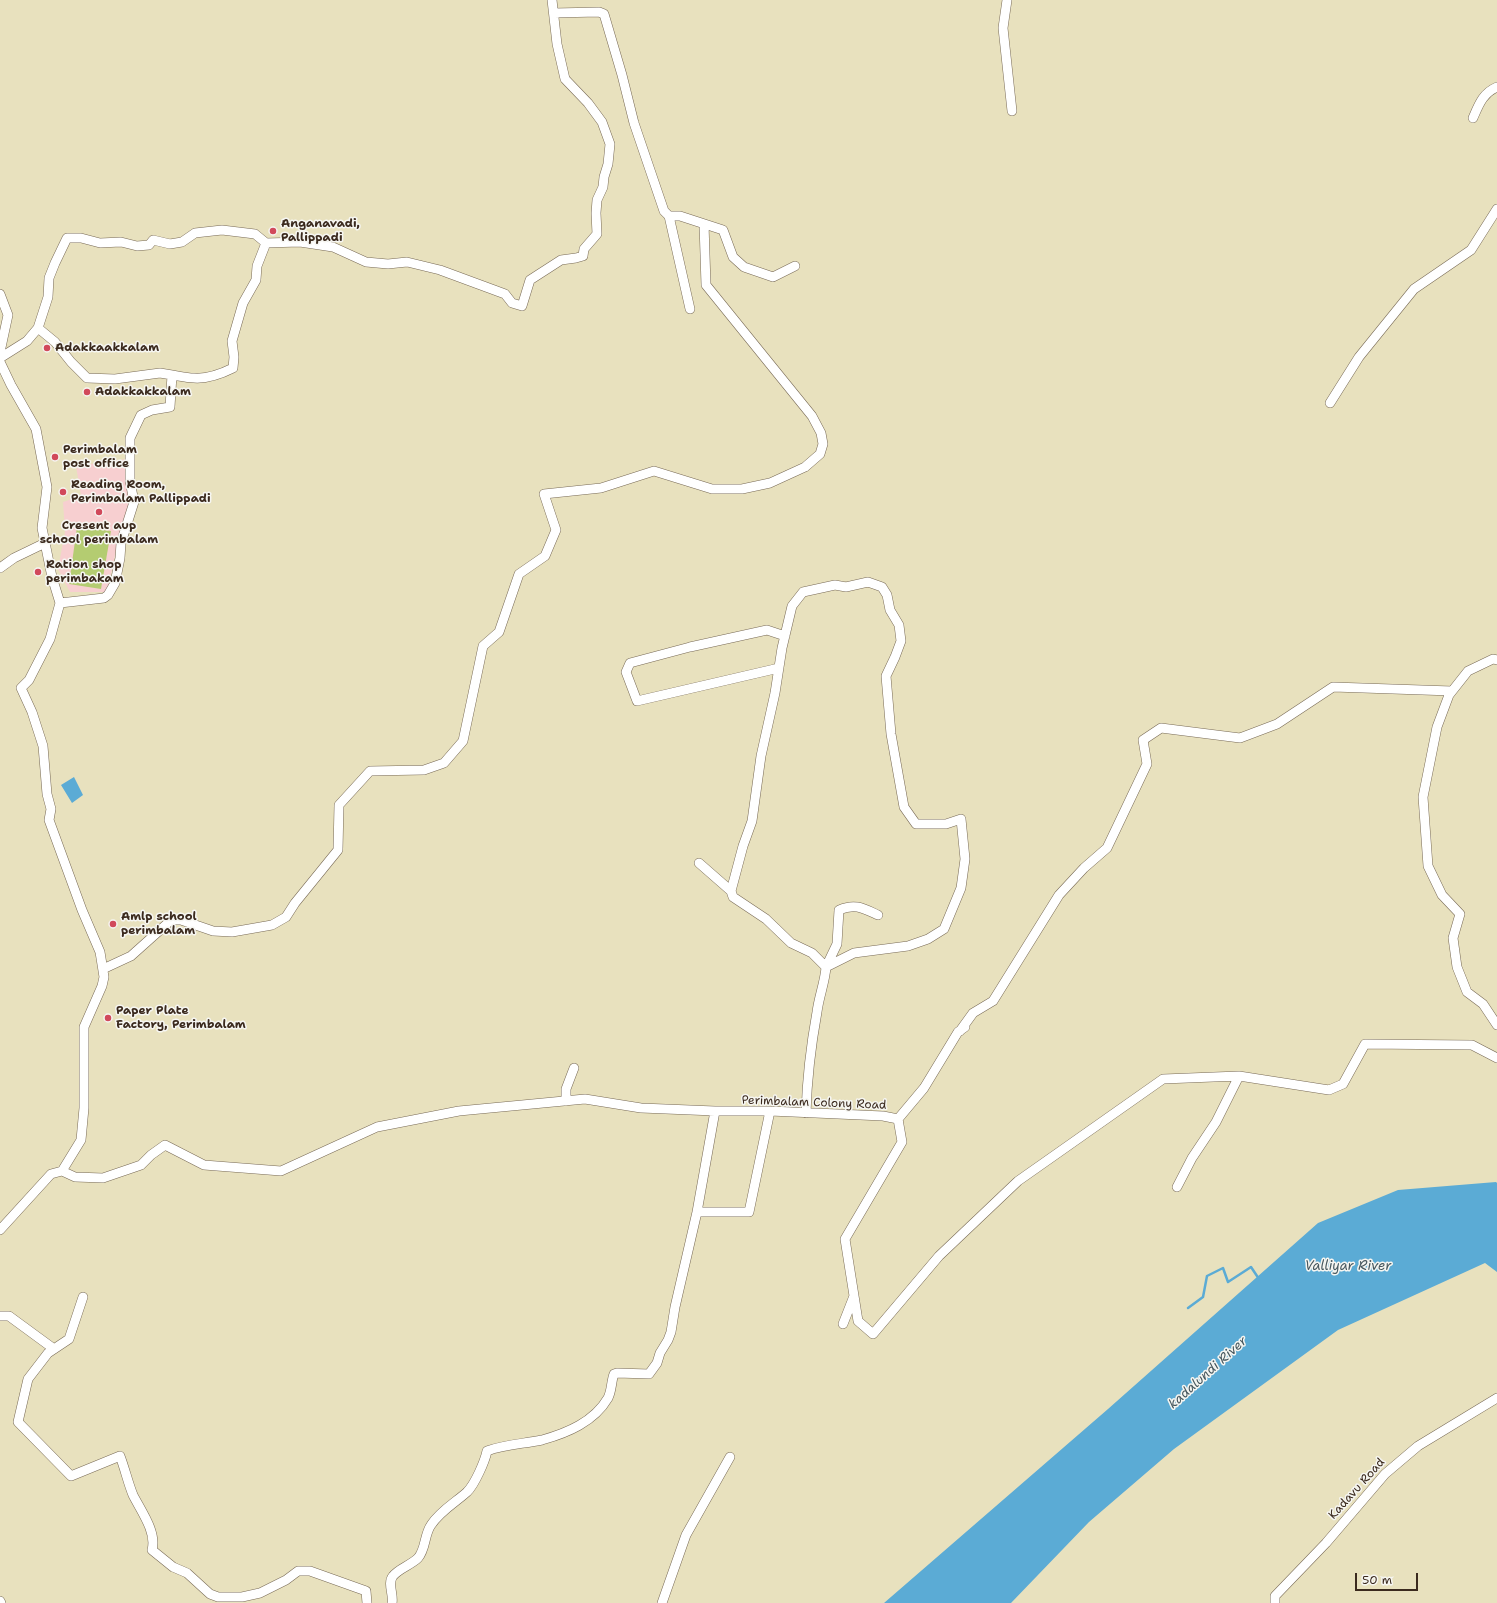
<!DOCTYPE html>
<style>
body{margin:0}
#map{position:relative;width:1497px;height:1603px;overflow:hidden;background:#e8e1be;font-family:"Shantell Sans",sans-serif}
canvas{display:block}
.scale{position:absolute;left:1355px;top:1573px;width:63px;height:18px;box-sizing:border-box;border:2px solid #3b2a1e;border-top:0;padding-left:5px;font-size:12px;line-height:14px;white-space:nowrap;color:#3b2a1e;-webkit-text-stroke:3px #f6f6f2;paint-order:stroke}
</style>
<div id="map">
<canvas width="1497" height="1603"></canvas>
<div class="scale">50 m</div>
</div>
<script>
const context = document.querySelector('canvas').getContext('2d');
context.lineJoin = 'round';
function paint(path, color) {
  context.fillStyle = color;
  context.fill(path, 'evenodd');
}
function stroke(path, color, width, dash) {
  context.strokeStyle = color;
  context.lineWidth = width;
  context.lineCap = dash ? 'butt' : 'round';
  context.setLineDash(dash || []);
  context.stroke(path);
}
function label(font, color, halo, rows, align = 'center') {
  context.font = font + ' "Shantell Sans",sans-serif';
  context.lineWidth = 3;
  context.setLineDash([]);
  context.textBaseline = 'middle';
  context.strokeStyle = halo;
  context.fillStyle = color;
  for (const [text, x, y, turn = 0] of rows) {
    context.save();
    context.translate(x, y);
    context.rotate((+turn || 0) * Math.PI / 180);
    context.textAlign = isNaN(turn) ? turn : align;
    if (halo) context.strokeText(text, 0, 0);
    context.fillText(text, 0, 0);
    context.restore();
  }
}
paint(new Path2D(`
 M127 459 131 506 116 551 107 592H70L58 569 65 532 63 502 81 496 76 466Z`), '#f7cfd0');
paint(new Path2D(`
 M77 527 111 531 101 589 69 584Z`), '#b4cc71');
paint(new Path2D(`
 M74 777 83 795 72 803 61 785Z
 M1496 1182 1497 1183V1272L1485 1263 1338 1330 1174 1449 1089 1522 1011 1603H884L1108 1409 1318 1223 1398 1190Z`), '#5babd5');
stroke(new Path2D(`
 M1188 1308 1203 1297 1207 1276 1223 1268 1228 1282 1251 1267 1259 1279`), '#5babd5', 2.5);
const street = new Path2D(`
 M1007 0 1003 28 1012 111
 M554 13 599 12 604 14 622 75 634 123 664 211 669 216 690 309
 M1473 118C1479 104 1483 93 1497 87
 M669 216H680L723 230 733 257 744 267 773 277 795 266
 M266 243 300 242 333 247 366 262 388 264 407 262 440 270 505 294 512 303 522 306 530 280 561 260 576 258 583 256 584 249 597 234 596 213 597 200 603 187 604 177 608 164 610 144 602 122 588 103 565 79 557 44 552 0
 M0 294 8 315 0 352
 M38 328 55 342 71 362 87 378 115 379 160 373 172 375
 M0 358 27 341 38 328 48 297 49 278 55 263 67 238H81L100 243 121 242 137 246 149 245 153 240 170 244 182 242 195 233 222 230 255 234 266 243
 M0 362 11 385 36 429 47 487 42 528 52 577 60 603 50 639 29 680 21 688 32 712 43 746 47 794 51 809 49 820 82 910 100 952 104 977 102 986 84 1027V1108L81 1140 62 1171
 M1330 403 1359 357 1414 289 1471 250 1497 209
 M0 568 14 558 45 543
 M60 603 104 598 108 595 115 583 120 558 121 543 134 502 130 481V438L141 415 152 410 170 407 172 375C179 376 186 378 194 378 207 379 221 374 233 368L234 357 232 341 243 303 256 280 257 266 266 243
 M1497 660 1493 659 1468 671 1449 695 1437 727 1423 797 1428 866 1442 895 1460 914 1453 938 1457 967 1467 992 1483 1004 1497 1025
 M779 668 637 701 626 672 630 663 690 647 767 630 785 636
 M699 863 731 891
 M826 967 837 944 839 910C855 903 863 908 878 915
 M103 969 131 956 169 922 174 920H181L213 931 232 932 272 925 286 917 295 903 338 850 339 805 370 771 424 770 444 763 463 741 483 646 499 632 519 574 545 556 556 530 544 494 601 488 654 471 712 489H742L770 483 805 467 820 454 823 444 821 433 812 416 706 285 704 224
 M960 1031 973 1013 993 1001 1059 895 1084 868 1107 848 1147 764 1143 740 1161 728 1240 738 1277 724 1333 687 1452 691
 M566 1101V1089L574 1068
 M806 1113C807 1079 811 1045 817 1012 819 996 825 982 826 967L812 953 791 943 766 919 733 897 731 891 743 846 752 821 761 756 775 693 782 648 792 606 803 592 835 585 846 587 868 582 882 587 887 595 890 610 899 625 901 641 895 657 886 676 891 734 904 807 916 824H946L961 819 965 859 961 888 944 929 928 939 908 946 854 953 826 967
 M898 1119 924 1088 958 1032 965 1027
 M1177 1187 1192 1158 1216 1122 1239 1076
 M697 1212H749L770 1111
 M0 1230 51 1174 62 1171 75 1177 103 1178 141 1165 151 1155 165 1145 204 1165 281 1171 377 1127 459 1111 585 1099 641 1108 715 1111H770L883 1116 898 1119 902 1142 845 1239 858 1321 873 1334 939 1256 1018 1181 1163 1079 1239 1076 1329 1090 1343 1084 1365 1044 1472 1045 1497 1058
 M83 1297 69 1339 48 1353 28 1379 18 1422 71 1476 120 1456C125 1469 128 1483 133 1495 141 1511 157 1532 152 1550L173 1567 187 1573 210 1594 218 1597H242L260 1593 286 1580 298 1571H310L366 1591 367 1603
 M0 1316H9L54 1349
 M843 1324 854 1296
 M0 1601 1 1603
 M392 1603C394 1595 387 1583 393 1576 398 1569 411 1565 418 1558 426 1549 424 1535 431 1525 440 1511 456 1502 467 1492 475 1484 485 1461 487 1451 505 1444 524 1444 542 1440 567 1433 594 1422 608 1398 612 1390 611 1382 614 1374L617 1373 649 1374 657 1363 660 1353 668 1340 671 1332 675 1307 697 1212 715 1111
 M662 1603 686 1535 730 1457
 M1275 1603V1596L1326 1543 1385 1474 1418 1446 1497 1398`);
stroke(street, '#786a56', 10);
stroke(street, '#fff', 9);
for (const [x, y, r, color] of [
 [273,231,4,"#d1495b"],
 [47,348,4,"#d1495b"],
 [87,392,4,"#d1495b"],
 [55,457,4,"#d1495b"],
 [63,492,4,"#d1495b"],
 [99,512,4,"#d1495b"],
 [38,572,4,"#d1495b"],
 [113,924,4,"#d1495b"],
 [108,1018,4,"#d1495b"]
]) {
  const dot = new Path2D();
  dot.arc(x, y, r, 0, 2 * Math.PI);
  context.fillStyle = color;
  context.fill(dot);
  stroke(dot, '#f6f6f2', 1.5);
}
label('bold 12px', '#3b2a1e', '#f6f6f2', [
 ["Anganavadi,",281,224],
 ["Pallippadi",281,238],
 ["Adakkaakkalam",55,348],
 ["Adakkakkalam",95,392],
 ["Perimbalam",63,450],
 ["post office",63,464],
 ["Reading Room,",71,485],
 ["Perimbalam Pallippadi",71,499],
 ["Cresent aup",99,526,"center"],
 ["school perimbalam",99,540,"center"],
 ["Ration shop",46,565],
 ["perimbakam",46,579],
 ["Amlp school",121,917],
 ["perimbalam",121,931],
 ["Paper Plate",116,1011],
 ["Factory, Perimbalam",116,1025]
], 'left');
label('12px', '#3b2a1e', '#f6f6f2', [
 ["Perimbalam Colony Road",814,1103,2],
 ["Kadavu Road",1357,1489,-48]
]);
label('italic 13px', '#46575e', '#f6f6f2', [
 ["Valliyar River",1348,1267],
 ["kadalundi River",1208,1373,-42]
]);
</script>
